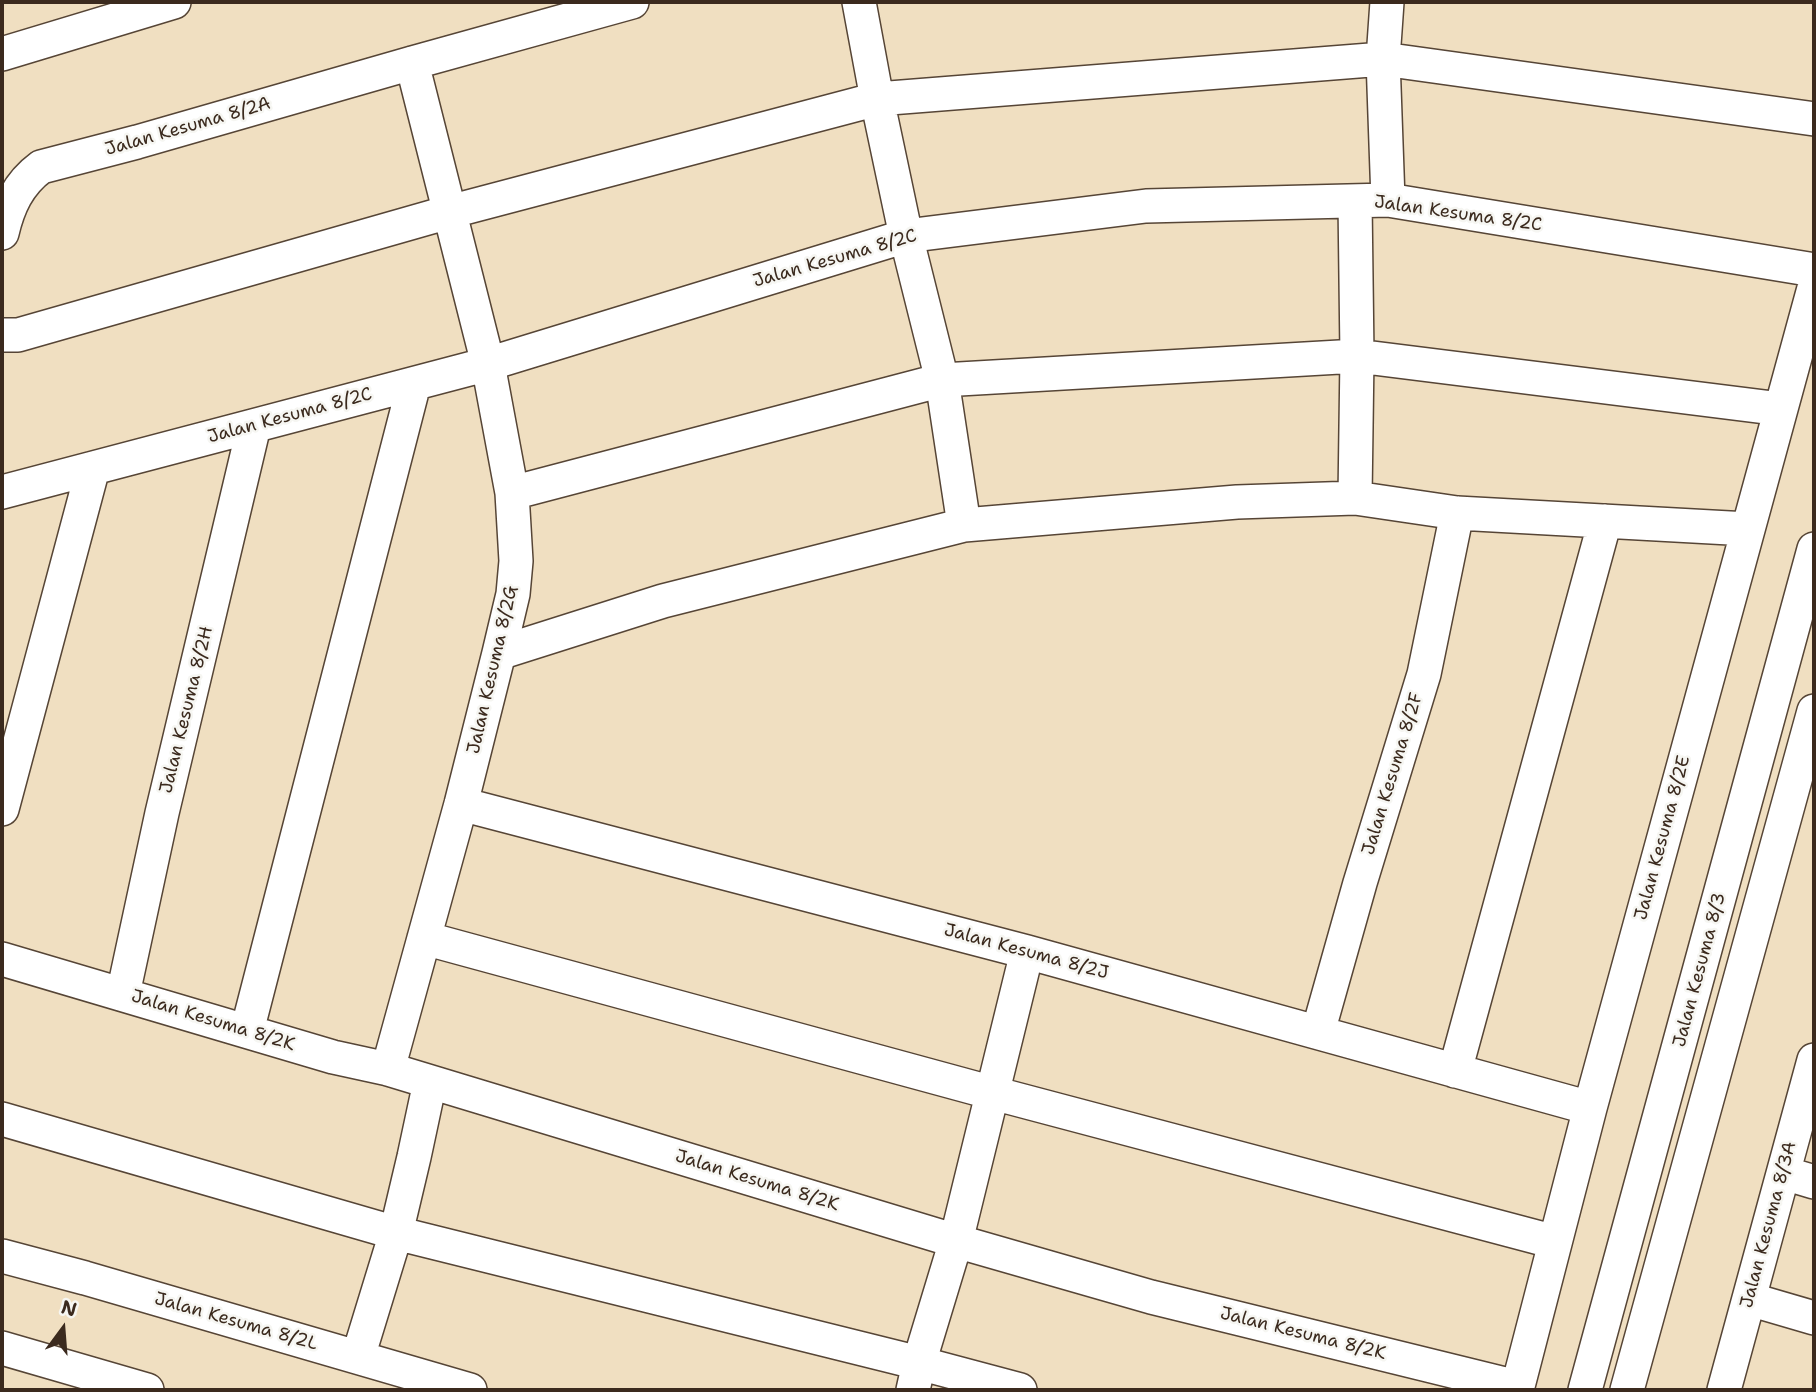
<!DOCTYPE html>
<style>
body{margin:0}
#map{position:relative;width:1816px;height:1392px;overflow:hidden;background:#f0dfc1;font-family:"Shantell Sans",sans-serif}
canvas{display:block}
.frame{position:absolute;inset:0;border:4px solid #3b2a1e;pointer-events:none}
.north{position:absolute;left:28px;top:1294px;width:70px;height:70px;-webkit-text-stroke:5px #f6f6f2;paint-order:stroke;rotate:16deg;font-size:19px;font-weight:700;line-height:28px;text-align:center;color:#3b2a1e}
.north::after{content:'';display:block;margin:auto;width:24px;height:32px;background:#3b2a1e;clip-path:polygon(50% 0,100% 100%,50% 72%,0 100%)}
</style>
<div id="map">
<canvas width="1816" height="1392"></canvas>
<div class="frame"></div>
<div class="north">N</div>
</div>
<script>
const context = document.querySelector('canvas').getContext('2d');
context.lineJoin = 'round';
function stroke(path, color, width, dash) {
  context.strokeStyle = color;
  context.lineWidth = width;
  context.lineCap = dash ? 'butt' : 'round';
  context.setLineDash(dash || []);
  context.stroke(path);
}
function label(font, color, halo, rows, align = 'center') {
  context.font = font + ' "Shantell Sans",sans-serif';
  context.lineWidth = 5;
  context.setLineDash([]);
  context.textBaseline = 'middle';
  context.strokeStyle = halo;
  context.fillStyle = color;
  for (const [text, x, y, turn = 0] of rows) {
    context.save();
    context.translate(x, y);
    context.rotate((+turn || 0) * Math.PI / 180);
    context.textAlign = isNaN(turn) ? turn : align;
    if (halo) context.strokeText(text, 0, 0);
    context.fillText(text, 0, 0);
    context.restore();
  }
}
const minor = new Path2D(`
 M859 2 877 99 906 236 942 380 964 525
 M1387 2 1383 59 1388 200
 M2 54 174 2
 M1355 201 1357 356 1355 498
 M2 233C8 207 18 184 41 167L137 142 412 63 632 2
 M2 335H18L449 212 877 99 1383 59 1814 119
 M2 492 488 364 906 236 1146 206 1388 200 1814 270
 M512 493 942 380 1357 356 1781 409
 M499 653 663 601 964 525 1237 502 1355 498 1457 513 1748 529
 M461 804 1027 952 1590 1108
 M2 809 93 468
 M424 938 993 1093 1555 1242
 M2 959 333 1057 388 1069 956 1241 1151 1297 1517 1387
 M123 994 162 813 254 426
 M247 1031 414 384
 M1318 1032 1360 883 1424 674 1457 513
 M388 1069 461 804 499 653 513 594 516 561 512 493 488 364 412 63
 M1455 1071 1605 521
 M2 1119 396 1233 919 1363 1020 1390
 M1784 1173 1814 1182
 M2 1256 85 1278 470 1390
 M1749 1299 1814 1318
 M2 1348 147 1390
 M358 1357 396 1233 414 1157 430 1082
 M913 1390 919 1363 956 1241 1027 952
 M1517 1390 1590 1108 1814 288
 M1585 1390 1814 549
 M1627 1390 1814 711
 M1724 1390 1814 1060`);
stroke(minor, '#564536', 36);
stroke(minor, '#fff', 33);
label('18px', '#3b2a1e', '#f6f6f2', [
 ["Jalan Kesuma 8/2A",188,127,-16],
 ["Jalan Kesuma 8/2C",1458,214,8],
 ["Jalan Kesuma 8/2C",835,259,-16],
 ["Jalan Kesuma 8/2C",290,416,-15],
 ["Jalan Kesuma 8/2G",493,670,-77],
 ["Jalan Kesuma 8/2H",187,710,-76],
 ["Jalan Kesuma 8/2F",1393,774,-73],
 ["Jalan Kesuma 8/2E",1663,838,-75],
 ["Jalan Kesuma 8/2J",1026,952,15],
 ["Jalan Kesuma 8/3",1700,970,-75],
 ["Jalan Kesuma 8/2K",213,1021,17],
 ["Jalan Kesuma 8/2K",757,1181,17],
 ["Jalan Kesuma 8/3A",1769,1225,-75],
 ["Jalan Kesuma 8/2L",236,1322,16],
 ["Jalan Kesuma 8/2K",1303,1334,14]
]);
</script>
